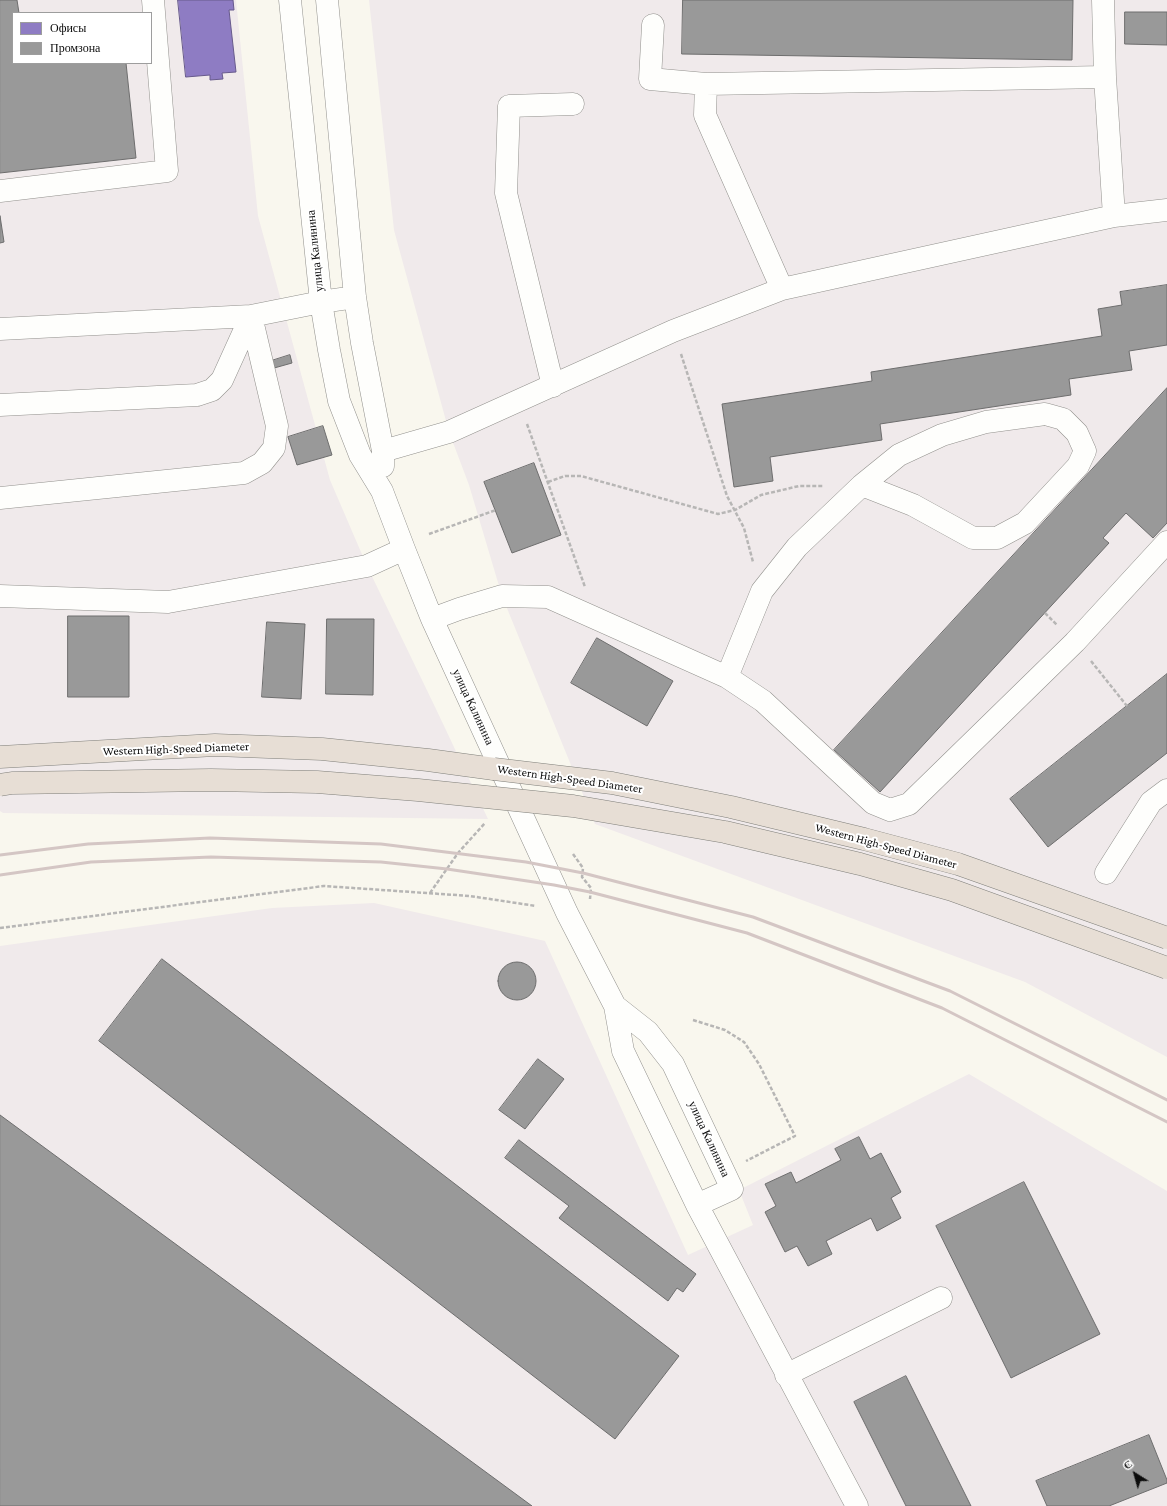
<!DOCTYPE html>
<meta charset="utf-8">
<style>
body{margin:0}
#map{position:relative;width:1167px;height:1506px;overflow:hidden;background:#f9f7ee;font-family:"Crimson Pro",serif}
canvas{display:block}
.legend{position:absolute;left:12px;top:12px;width:140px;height:52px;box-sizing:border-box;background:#fff;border:1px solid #9d9d9d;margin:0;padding:5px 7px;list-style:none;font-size:12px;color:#0b0b0b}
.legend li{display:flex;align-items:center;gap:8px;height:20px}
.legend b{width:20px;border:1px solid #9d9d9d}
.north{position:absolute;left:1115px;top:1454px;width:40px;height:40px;-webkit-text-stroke:3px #fff;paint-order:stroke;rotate:323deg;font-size:11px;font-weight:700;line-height:16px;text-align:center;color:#0b0b0b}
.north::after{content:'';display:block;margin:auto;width:14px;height:18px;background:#0b0b0b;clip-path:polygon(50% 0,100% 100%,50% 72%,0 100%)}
</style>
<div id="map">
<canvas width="1167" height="1506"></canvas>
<ul class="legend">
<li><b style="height:11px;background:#8e7cc3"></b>Офисы</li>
<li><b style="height:11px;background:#999"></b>Промзона</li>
</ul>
<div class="north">С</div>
</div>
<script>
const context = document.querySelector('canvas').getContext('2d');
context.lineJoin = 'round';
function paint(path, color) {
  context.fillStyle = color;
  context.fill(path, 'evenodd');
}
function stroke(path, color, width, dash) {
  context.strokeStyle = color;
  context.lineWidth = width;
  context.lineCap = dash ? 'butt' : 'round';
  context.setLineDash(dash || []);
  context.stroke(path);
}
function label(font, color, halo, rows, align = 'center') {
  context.font = font + ' "Crimson Pro",serif';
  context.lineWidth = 4;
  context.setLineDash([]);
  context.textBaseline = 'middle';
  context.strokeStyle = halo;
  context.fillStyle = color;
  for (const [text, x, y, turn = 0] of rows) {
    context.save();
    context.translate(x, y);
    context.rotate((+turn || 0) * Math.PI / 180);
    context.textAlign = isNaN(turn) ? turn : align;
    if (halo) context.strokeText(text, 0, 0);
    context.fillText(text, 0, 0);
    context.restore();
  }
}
paint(new Path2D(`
 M0 0H236L258 216 330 480 367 566 436 709 488 819 3 813 0 811ZM13 13H151V63H13Z
 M369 0H1167V1057L1025 982 595 824 502 596 469 485 449 432 394 230Z
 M374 903 545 941 688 1255 753 1225 739 1190 969 1074 1167 1191V1506H0V946L272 908Z`), '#f0eaeb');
const offices = new Path2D(`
 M178 0H233L234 10H229L236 72 222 73 223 79 210 80V75L186 77Z`);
paint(offices, '#8e7cc3');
stroke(offices, '#675a8c', 1);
const industry = new Path2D(`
 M0 0H17L19 13H13V63H126L136 158 0 173Z
 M683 0H1073L1072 60 682 54Z
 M1125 12H1167V45L1125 44Z
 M0 216 4 242 0 243Z
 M1167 285V345L1129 351 1132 370 1069 379 1071 395 880 424 882 440 770 457 773 481 734 487 722 404 872 381 871 372 1102 336 1098 309 1122 305 1120 292Z
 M290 355 292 363 267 370 265 363Z
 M1167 388V523L1153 538 1126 513 1103 538 1109 543 880 792 834 750Z
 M323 426 332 455 297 465 288 437Z
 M534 463 561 535 512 553 484 482Z
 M68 616H129V697H68Z
 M327 619H374L373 695 326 694Z
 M267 622 305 624 301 699 262 697Z
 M597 638 673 681 647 726 571 683Z
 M1167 674V753L1048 847 1010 799Z
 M162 959 679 1356 615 1439 99 1041Z
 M498 981a19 19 0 1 1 38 0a19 19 0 1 1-38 0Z
 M538 1059 564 1079 525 1129 499 1110Z
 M0 1115 532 1506H0Z
 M859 1137 870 1159 881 1153 901 1192 891 1198 901 1218 877 1231 871 1218 826 1241 832 1254 808 1266 797 1246 785 1252 765 1212 776 1206 765 1184 791 1172 796 1183 841 1160 835 1149Z
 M519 1140 696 1274 683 1292 677 1288 668 1301 559 1218 569 1206 505 1158Z
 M1024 1182 1100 1334 1011 1378 936 1226Z
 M906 1376 971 1506H906L854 1402Z
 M1149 1435 1167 1480V1483L1109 1506H1047L1036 1481Z`);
paint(industry, '#999');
stroke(industry, '#6e6e6e', 1);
const minor = new Path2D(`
 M290 0 321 302 329 350 339 401 360 455 382 491 404 549 432 619 567 913 615 1006
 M327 0 355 297 362 343 383 451V466
 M1103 0 1105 77 1114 216
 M653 25 650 79 706 84
 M0 191 167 171 153 0
 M782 289 705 115 706 84 1105 77
 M0 329 251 316 321 302 355 297
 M553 386 506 193 509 106 573 104
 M0 405 197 395 212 390 222 380 251 316
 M383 451 449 432 673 331 782 289 1114 216 1167 210
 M0 498 244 473 262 463 274 448 277 426 251 316
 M0 596 168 602 367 566 404 549
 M432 619 459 609 502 596 548 597 727 677 763 701 873 803 890 810 909 804 1075 642 1167 542
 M727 677 762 591 797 547 862 485 899 455 942 435 986 422 1045 414 1063 419 1077 433 1085 451 1078 466 1025 523 997 538H973L913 505 862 485
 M1106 873 1151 802 1167 790
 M697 1205 732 1189 673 1064 648 1032 615 1006 623 1051 697 1205 857 1506
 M786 1375 941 1298`);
const highway = new Path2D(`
 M0 757 215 745 322 749 428 760 494 769`);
stroke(minor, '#92918d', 23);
stroke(highway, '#7f7f7a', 23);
stroke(new Path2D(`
 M681 354 727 496 744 528 753 562
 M527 424 585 587
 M548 482 565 476H581L718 514 735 510 761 495 799 486H824
 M429 534 496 510
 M1045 613 1057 625
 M1091 661 1127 706
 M573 854 583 868 582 877 591 888 590 899
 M430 893 458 853 485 823
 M0 928 324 886 470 896 536 906
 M693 1020 725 1030 744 1042 759 1064 795 1136 746 1161`), '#b7b6b5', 2.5, [4, 2]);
stroke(minor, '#fefefc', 22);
stroke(highway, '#e7ded5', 22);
stroke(new Path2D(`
 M0 855 88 844 210 838 381 844 526 862 583 873 753 917 950 991 1167 1100
 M0 875 91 862 211 857 381 862 447 869 554 885 590 892 747 933 942 1008 1167 1122`), '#d4c6c4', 3);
const highwayBridge = new Path2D(`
 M494 769 612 783 731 807 864 839 958 864 1167 938
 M0 785 12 783 211 780 317 782 418 790 573 806 725 832 860 864 952 890 1167 968`);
stroke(highwayBridge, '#7f7f7a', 23, []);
stroke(highwayBridge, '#e7ded5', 22);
label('12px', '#0b0b0b', '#fff', [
 ["улица Калинина",315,251,-96],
 ["улица Калинина",473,707,65],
 ["Western High-Speed Diameter",176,749,-2],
 ["Western High-Speed Diameter",570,779,8],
 ["Western High-Speed Diameter",886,846,15],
 ["улица Калинина",709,1139,65]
]);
</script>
